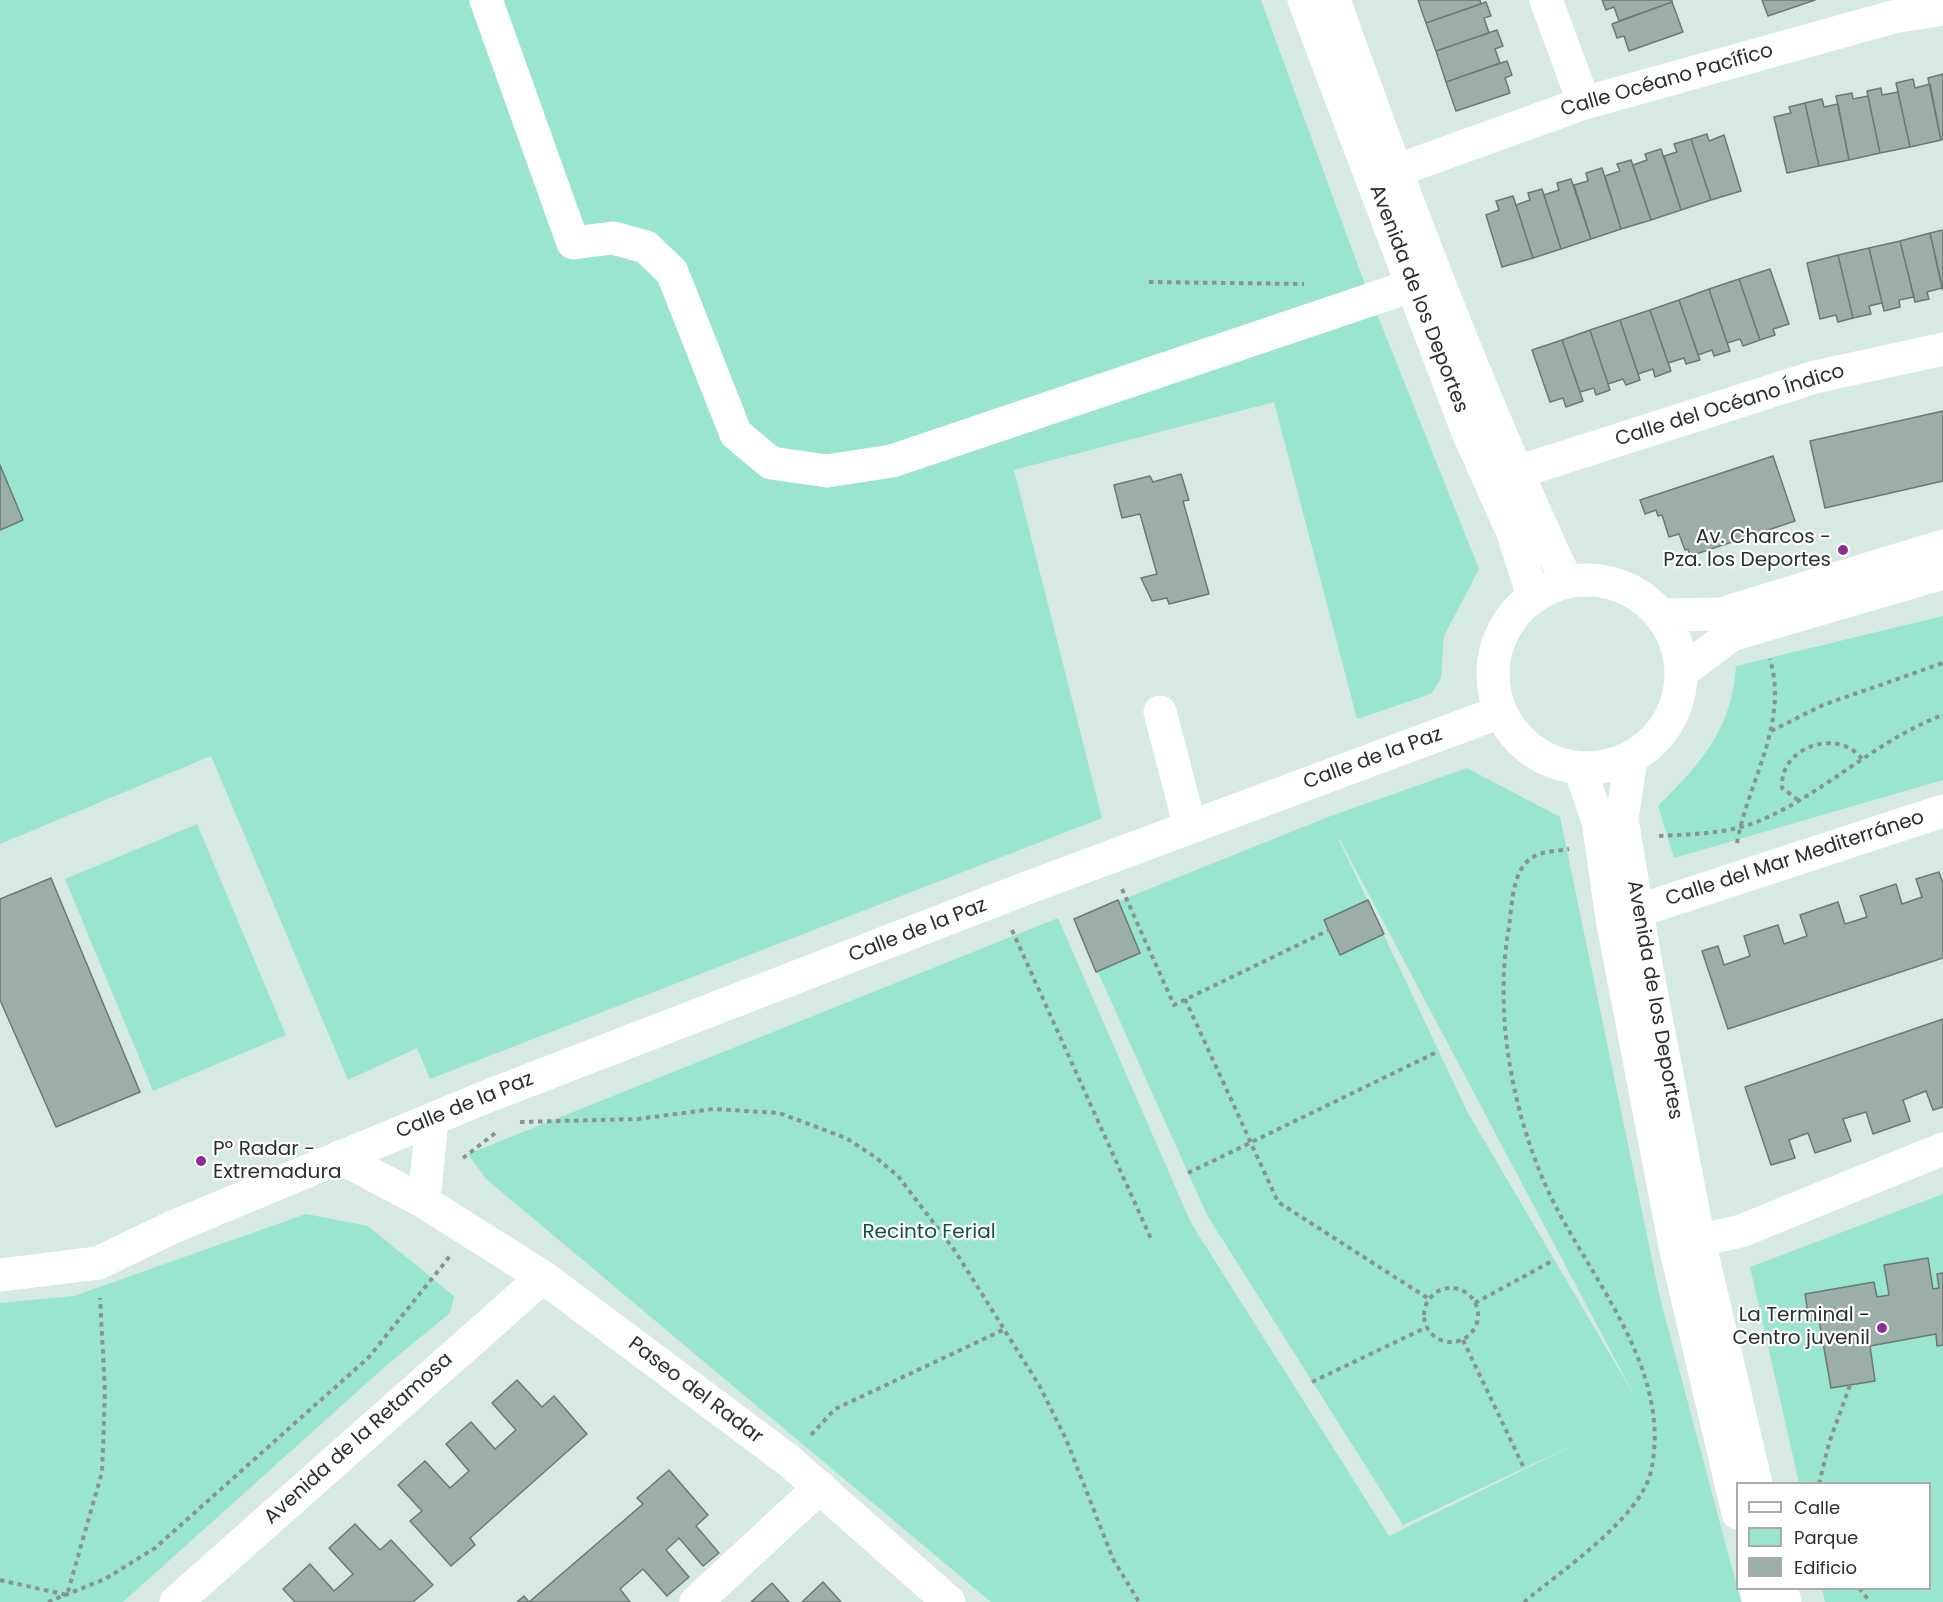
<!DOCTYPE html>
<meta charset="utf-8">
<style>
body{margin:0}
#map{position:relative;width:1943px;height:1602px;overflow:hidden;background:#d7e9e3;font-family:Poppins,sans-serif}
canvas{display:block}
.legend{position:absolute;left:1736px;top:1482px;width:195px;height:108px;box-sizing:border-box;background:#fff;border:2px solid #a9acab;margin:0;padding:8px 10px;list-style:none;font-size:18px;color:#29302e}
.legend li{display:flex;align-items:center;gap:12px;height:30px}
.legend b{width:30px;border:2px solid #a9acab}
</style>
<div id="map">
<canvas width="1943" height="1602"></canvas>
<ul class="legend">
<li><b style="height:8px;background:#fff"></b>Calle</li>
<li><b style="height:16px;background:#9ae5cf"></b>Parque</li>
<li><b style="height:16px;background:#9caea8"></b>Edificio</li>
</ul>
</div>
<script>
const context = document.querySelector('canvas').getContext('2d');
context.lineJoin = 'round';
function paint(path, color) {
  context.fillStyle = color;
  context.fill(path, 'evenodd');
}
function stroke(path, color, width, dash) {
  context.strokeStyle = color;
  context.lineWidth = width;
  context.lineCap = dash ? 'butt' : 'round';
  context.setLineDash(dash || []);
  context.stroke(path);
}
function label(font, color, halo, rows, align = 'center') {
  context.font = font + ' Poppins,sans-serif';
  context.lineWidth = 4.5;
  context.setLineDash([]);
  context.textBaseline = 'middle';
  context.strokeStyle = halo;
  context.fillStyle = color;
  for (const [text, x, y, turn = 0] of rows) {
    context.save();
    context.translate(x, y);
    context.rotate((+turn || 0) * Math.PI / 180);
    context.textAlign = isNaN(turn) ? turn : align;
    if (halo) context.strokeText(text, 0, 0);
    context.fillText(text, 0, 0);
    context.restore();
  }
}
paint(new Path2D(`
 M0 0H1261L1361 274 1479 569 1444 636 1441 678 1431 694 1357 719 1274 402 1014 470 1102 818 430 1079 417 1048 348 1080 211 756 0 844Z
 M1943 616V780L1674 858 1658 806C1700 764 1732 730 1736 666Z
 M1467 768 1560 817 1660 1298 1741 1602H991L486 1179 468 1154 1058 918 1191 1223 1389 1536 1582 1441 1403 1525 1207 1215 1074 919 1328 817ZM1339 840H1340L1634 1395 1468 1113Z
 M197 824 286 1035 153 1091 65 879Z
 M1943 1194V1602H1825L1822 1589 1930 1588V1484L1799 1483 1750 1267Z
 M306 1214 368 1226 454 1296 450 1313 388 1364 123 1602H0V1303L74 1296Z`), '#9ae5cf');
const building = new Path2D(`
 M1418 0H1480L1481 4 1426 23Z
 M1602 0H1672V2L1619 21 1614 7 1606 10Z
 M1762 0H1815L1768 16Z
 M1486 2 1491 16 1484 18 1489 33 1436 51 1426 23Z
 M1672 2 1683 32 1629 51 1624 36 1617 38 1612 24Z
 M1497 30 1503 46 1495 49 1500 63 1446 82 1436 51Z
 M1507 61 1512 75 1505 78 1510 93 1456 111 1446 82Z
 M1943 74V139L1941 140 1928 78Z
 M1913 79 1915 88 1930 84 1941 140 1910 147 1896 83Z
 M1881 88 1882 95 1898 92 1910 147 1880 153 1867 91Z
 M1852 93 1853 99 1868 96 1880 153 1849 160 1836 96Z
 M1822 99 1824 107 1838 104 1849 160 1819 166 1805 103Z
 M1805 103 1819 166 1787 173 1774 117 1791 113 1789 107Z
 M1707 134 1709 141 1724 135 1741 191 1711 200 1691 139Z
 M1691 139 1711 200 1681 210 1664 156 1677 152 1674 144Z
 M1661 149 1681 210 1651 220 1633 165 1647 160 1645 154Z
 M1631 160 1651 220 1621 229 1605 176 1620 171 1617 164Z
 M1602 168 1621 229 1591 239 1574 185 1588 181 1586 173Z
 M1571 179 1591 239 1561 249 1544 195 1559 190 1557 183Z
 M1542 189 1561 249 1533 258 1516 205 1530 200 1528 193Z
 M1513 196 1533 258 1502 267 1486 215 1499 210 1496 201Z
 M1943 230V290L1930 233Z
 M1930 233 1942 288 1927 292 1929 299 1915 302 1900 241Z
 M1900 241 1914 297 1899 300 1900 307 1884 311 1869 248Z
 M1869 248 1882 303 1869 306 1871 314 1853 318 1838 255Z
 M1838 255 1853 318 1838 322 1836 315 1820 319 1807 263Z
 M1770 269 1789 324 1773 329 1775 335 1760 340 1739 279Z
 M1739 279 1760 340 1743 346 1740 339 1727 343 1709 289Z
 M1709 289 1730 351 1714 356 1712 350 1698 355 1679 300Z
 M1679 300 1700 360 1686 364 1684 358 1668 363 1650 310Z
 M1650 310 1671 371 1655 377 1653 369 1638 374 1620 320Z
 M1620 320 1640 380 1626 385 1623 379 1608 384 1590 330Z
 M1590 330 1610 390 1596 395 1594 388 1580 392 1562 340Z
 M1562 340 1583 401 1566 407 1563 398 1550 402 1532 350Z
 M1943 411V481L1825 508 1810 441Z
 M1773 456 1795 521 1690 556 1688 549 1685 550 1679 534 1669 537 1662 515 1658 516 1656 510 1645 514 1640 500Z
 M0 465 23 520 0 530Z
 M1181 474 1189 500 1183 501 1209 594 1169 604 1167 598 1152 601 1141 578 1157 574 1140 514 1122 518 1114 485 1150 476 1153 482Z
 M1939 872 1943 883V958L1728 1029 1702 951 1718 946 1724 965 1750 956 1744 936 1778 925 1784 944 1807 936 1800 915 1838 902 1845 924 1867 917 1860 896 1896 884 1902 904 1922 897 1916 879Z
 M51 878 140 1092 56 1127 0 1000V899Z
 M1118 900 1140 953 1096 972 1074 919Z
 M1368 900 1384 934 1340 955 1324 920Z
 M1943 1019V1107L1933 1110 1926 1091 1903 1100 1910 1121 1873 1134 1866 1112 1843 1119 1851 1141 1815 1153 1808 1133 1789 1140 1795 1158 1771 1165 1745 1087Z
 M1928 1258 1933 1289 1939 1288 1937 1274 1943 1273V1345L1937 1346 1936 1334 1870 1346 1875 1381 1831 1388 1819 1320 1809 1321 1805 1294 1874 1282 1877 1297 1889 1295 1884 1265Z
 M517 1380 542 1407 554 1396 587 1434 470 1538 475 1545 451 1566 410 1521 422 1511 398 1485 425 1461 450 1488 469 1471 446 1444 471 1422 495 1449 516 1430 492 1403Z
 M669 1470 708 1515 696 1526 719 1553 703 1566 679 1538 666 1550 689 1577 667 1596 643 1569 620 1589 630 1602H517L524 1596 529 1602 643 1504 637 1498Z
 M355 1524 380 1550 391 1540 433 1585 413 1602H295L283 1589 310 1564 334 1591 353 1574 329 1548Z
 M823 1582 841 1602H802Z
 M772 1583 789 1602H751Z`);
paint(building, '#9caea8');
stroke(building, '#697a74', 1.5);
stroke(new Path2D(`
 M1149 282 1304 284
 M1771 731 1823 705 1943 663
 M1798 800 1782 788C1779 747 1838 727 1862 759
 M1659 836C1693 834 1727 834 1759 821 1824 794 1876 740 1943 715
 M1737 843C1748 781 1789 724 1770 659
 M1122 889 1174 1005 1329 930
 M1012 930 1152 1241
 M1185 999 1278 1202 1429 1299
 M520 1122 638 1119 713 1109 779 1113 846 1138 875 1157 898 1176 955 1251 1039 1385 1066 1439 1113 1559 1139 1602
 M463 1158 498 1131
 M1188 1173 1439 1051
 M1424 1315a27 27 0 1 1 54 0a27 27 0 1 1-54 0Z
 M1475 1303 1554 1260
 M1463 1340 1524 1468
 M1312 1382 1427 1327
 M811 1435 835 1409 1005 1329
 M1819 1484 1829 1443 1850 1385
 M0 1580 67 1595 102 1472 105 1392 100 1298
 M1859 1588 1870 1602
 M48 1602 105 1579 155 1548 369 1357 450 1256
 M1524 1602C1562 1570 1640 1519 1651 1471 1674 1366 1584 1273 1545 1184 1511 1106 1494 1011 1509 927 1512 905 1512 869 1533 857 1543 851 1558 851 1569 849`), '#86938f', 4, [4.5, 4.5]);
stroke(new Path2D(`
 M486 0 573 243 613 238 646 247 672 272 736 434 771 463 827 471 892 461 1414 285
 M1304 0 1467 430 1513 533 1533 596
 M1334 0C1404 197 1478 393 1567 582
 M1546 0 1584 103
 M1376 178 1584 103 1893 17 1943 9
 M1518 472 1815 377 1943 349
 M1493 674a94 94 0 1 1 188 0a94 94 0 1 1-188 0Z
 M1661 615 1721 614 1943 546
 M1682 672 1731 635 1943 573
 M1160 712 1190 827
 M1631 758 1622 819 1646 965 1699 1241 1756 1484
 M1580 769 1598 821 1612 919 1675 1246 1738 1513
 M1616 918 1943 811
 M339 1157 424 1202 543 1277 788 1460 949 1602
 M424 1202 432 1119
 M1678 1245 1741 1231 1943 1149
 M0 1275 98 1263 173 1227 483 1098 1027 888 1500 712
 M1756 1588 1759 1602
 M1781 1588 1785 1602
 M176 1602 543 1277
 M696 1602 820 1487`), '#fff', 33);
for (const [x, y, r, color] of [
 [1843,550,6,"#8d2d96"],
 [201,1161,6,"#8d2d96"],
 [1882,1328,6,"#8d2d96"]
]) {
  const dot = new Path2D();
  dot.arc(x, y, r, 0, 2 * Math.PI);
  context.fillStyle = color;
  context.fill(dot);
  stroke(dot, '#fff', 2);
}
label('20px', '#29302e', '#fff', [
 ["Calle Océano Pacífico",1667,81,-16],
 ["Avenida de los Deportes",1418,299,69],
 ["Calle del Océano Índico",1730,406,-17],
 ["Calle de la Paz",1373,759,-20],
 ["Calle del Mar Mediterráneo",1795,859,-18],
 ["Calle de la Paz",918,931,-21],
 ["Avenida de los Deportes",1654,1000,80],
 ["Calle de la Paz",465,1106,-22],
 ["Paseo del Radar",695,1391,37],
 ["Avenida de la Retamosa",359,1439,-42]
]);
label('20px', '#29302e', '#fff', [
 ["Av. Charcos -",1831,538],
 ["Pza. los Deportes",1831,561],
 ["Pº Radar -",213,1150,"left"],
 ["Extremadura",213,1173,"left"],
 ["La Terminal -",1870,1316],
 ["Centro juvenil",1870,1339]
], 'right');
label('20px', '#105042', '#fff', [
 ["Recinto Ferial",929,1233]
]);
</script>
